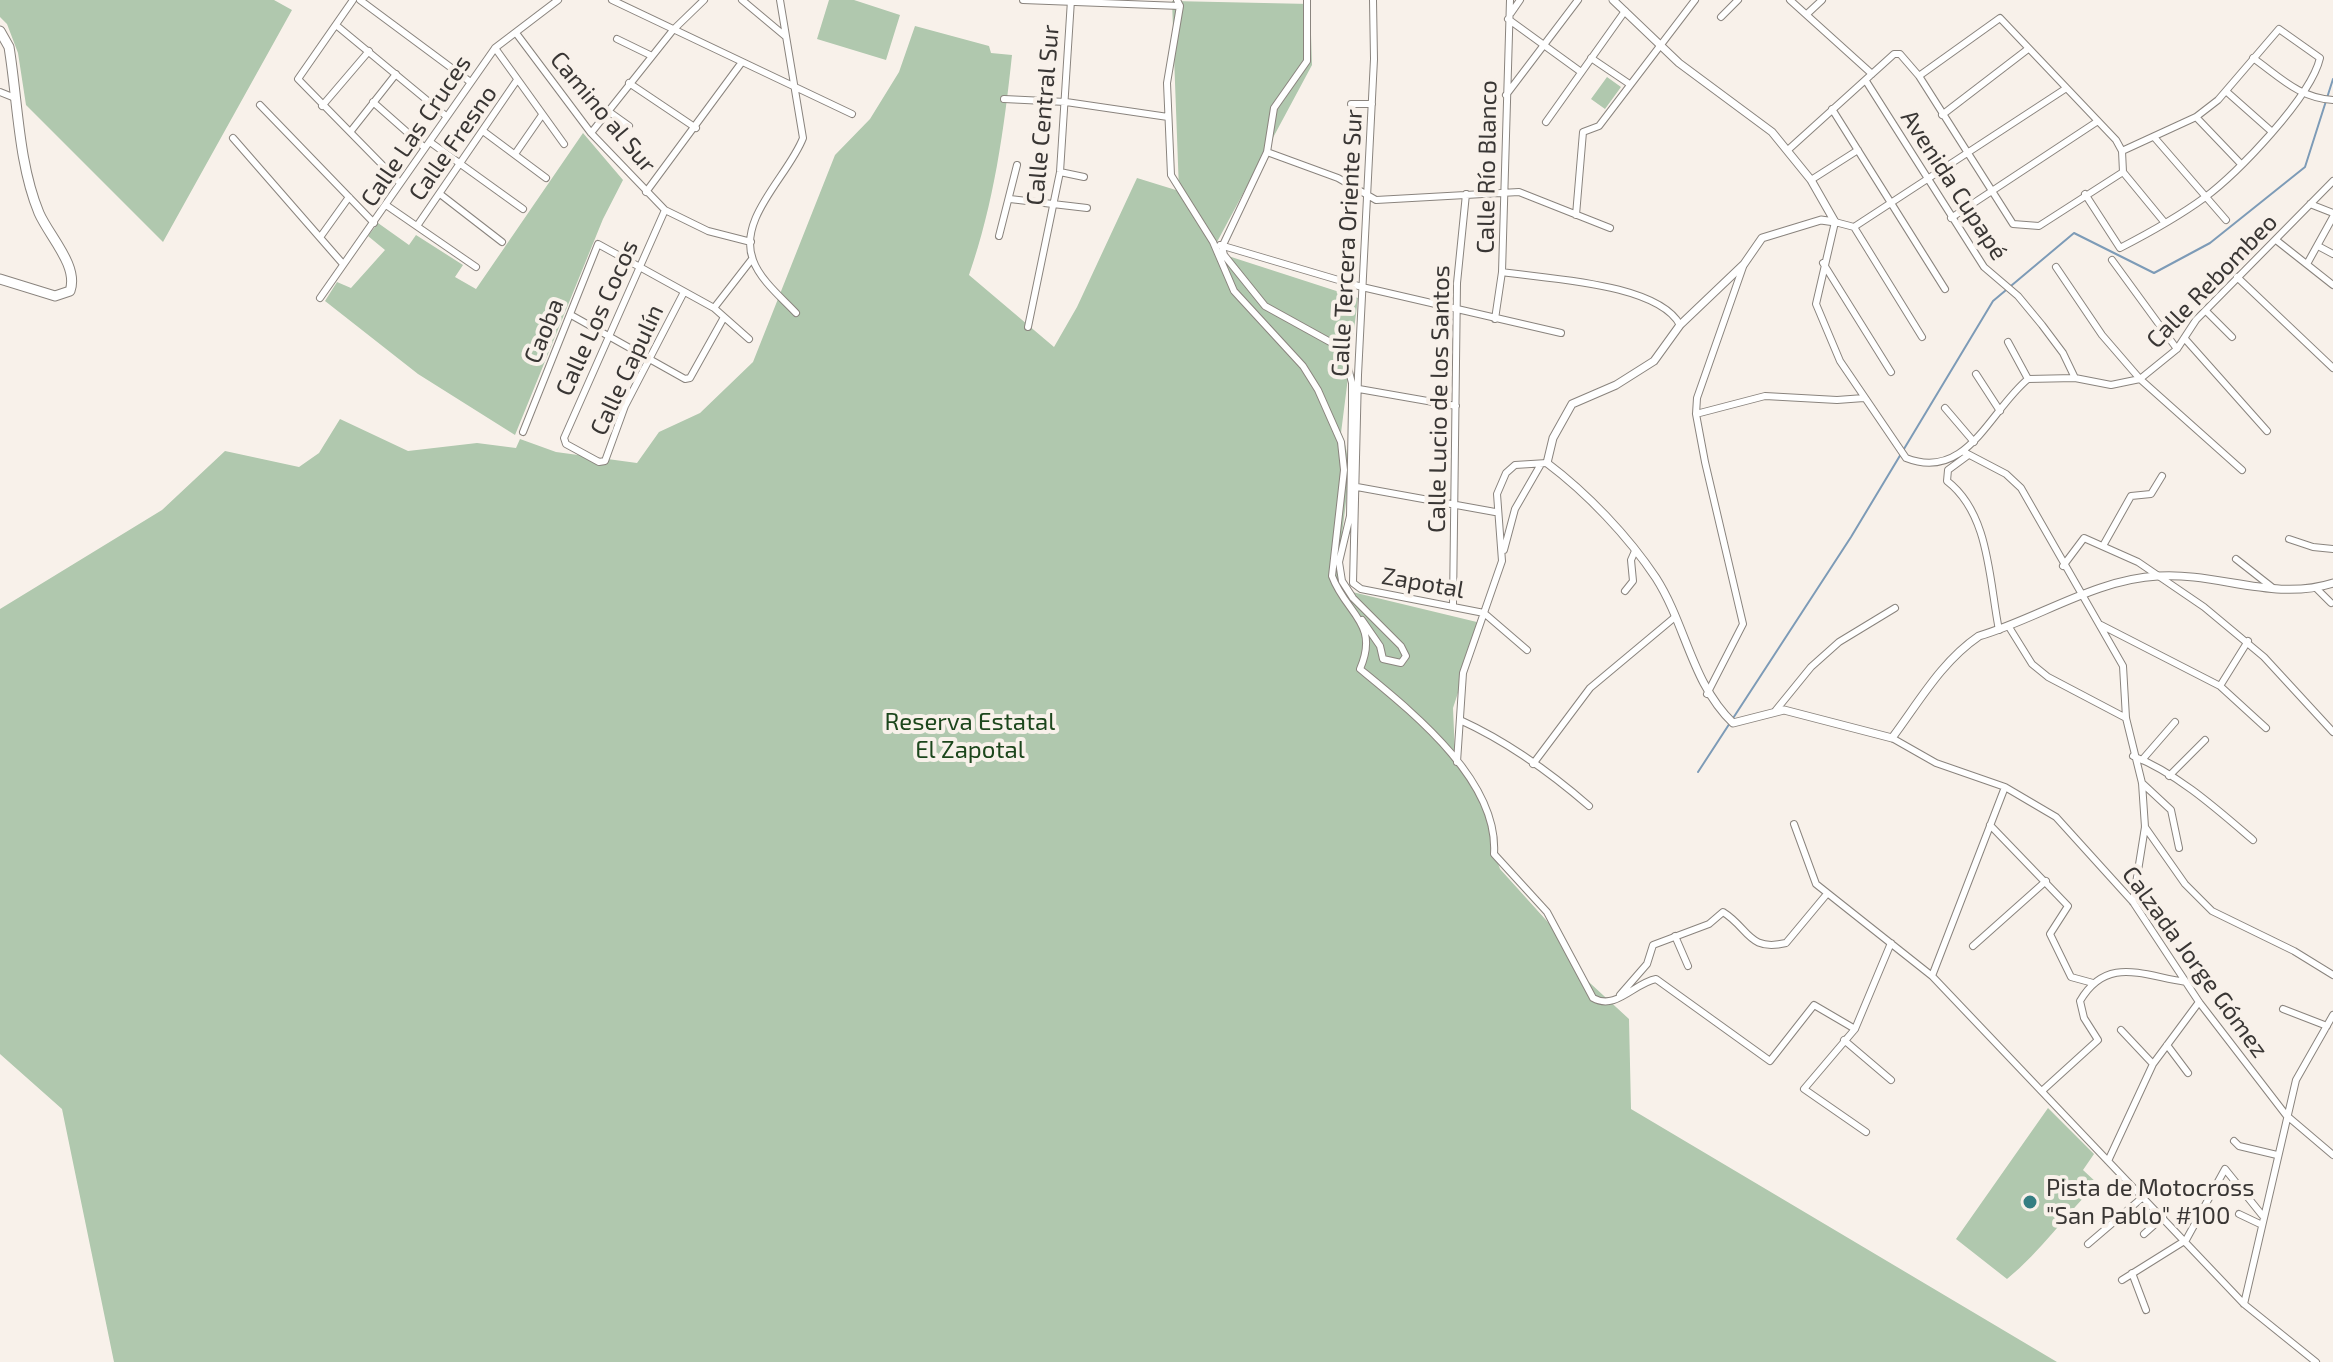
<!DOCTYPE html>
<meta charset="utf-8">
<style>
body{margin:0}
canvas{display:block;background:#f8f1ea}
</style>
<canvas width="2333" height="1362"></canvas>
<script>
const context = document.querySelector('canvas').getContext('2d');
context.lineJoin = 'round';
function paint(path, color) {
  context.fillStyle = color;
  context.fill(path, 'evenodd');
}
function stroke(path, color, width, dash) {
  context.strokeStyle = color;
  context.lineWidth = width;
  context.lineCap = dash ? 'butt' : 'round';
  context.setLineDash(dash || []);
  context.stroke(path);
}
function label(font, color, halo, rows, align = 'center') {
  context.font = font + ' "Exo 2",sans-serif';
  context.lineWidth = 8;
  context.setLineDash([]);
  context.textBaseline = 'middle';
  context.strokeStyle = halo;
  context.fillStyle = color;
  for (const [text, x, y, turn = 0] of rows) {
    context.save();
    context.translate(x, y);
    context.rotate((+turn || 0) * Math.PI / 180);
    context.textAlign = isNaN(turn) ? turn : align;
    if (halo) context.strokeText(text, 0, 0);
    context.fillText(text, 0, 0);
    context.restore();
  }
}
paint(new Path2D(`
 M0 0H274L292 10 163 242 26 105 18 53 7 24 0 17Z
 M829 0H854L900 15 886 60 817 39Z
 M1172 1 1310 4 1312 65 1217 242 1222 254 1358 298 1341 433C1361 476 1331 542 1344 590L1481 623 1453 708 1455 755 1485 800 1493 850 1500 869 1555 930 1578 972 1629 1019 1631 1109 2057 1362H114L62 1109 0 1054V609L162 510 225 451 299 467 319 453 340 419 408 451 477 443 516 448 520 439 556 452 637 463 659 432 700 413 753 362 835 155 870 119 899 72 915 26 989 46 991 53 1012 55C1004 130 994 203 969 275L1054 347 1077 307 1137 178 1179 191Z
 M1607 77 1621 87 1605 109 1591 99Z
 M583 133 623 180 603 219 515 435 418 374 325 301 337 282 351 288 385 250 368 236 378 223 409 245 416 235 463 265 455 277 476 289Z
 M2048 1108 2094 1154 2083 1170 2097 1183C2066 1215 2041 1251 2007 1279L1956 1239Z`), '#b0c8ae');
stroke(new Path2D(`
 M1698 772 1851 537 1993 301 2074 233 2154 273 2210 243 2305 167 2333 79`), '#7d9bb7', 2);
const minor = new Path2D(`
 M353 0 298 79 400 183
 M360 0 469 81
 M612 0 852 114
 M742 0 785 36
 M780 0 803 138C789 175 737 218 753 260 760 280 782 298 796 313
 M1023 0 1180 6
 M1177 0 1180 6 1167 83 1171 175 1213 242 1234 291 1303 366 1318 390 1341 442 1344 470 1332 576C1346 614 1380 623 1360 669 1411 711 1499 780 1494 854L1547 912 1593 998C1616 1011 1634 983 1656 979L1770 1061 1814 1005 1855 1029
 M1307 0V61L1274 108 1267 152 1222 247 1224 255 1265 306 1332 343 1346 360 1352 383V405L1350 516 1339 562 1342 581 1353 598 1401 646 1406 656 1401 663 1383 659 1380 646 1362 620
 M1373 0 1374 59 1358 375 1353 583 1361 589 1484 613 1527 650
 M1790 0 1872 74
 M1511 13 1520 0
 M1807 14 1822 0
 M1721 17 1738 0
 M1508 19 1581 72
 M336 25 446 116
 M516 33 591 133 665 210 708 231 751 242
 M617 39 652 56
 M495 48 564 144
 M1591 58 1628 83
 M2253 58C2280 77 2299 98 2333 100
 M1866 81 1984 267 2018 296 2042 325 2063 353 2075 378
 M629 83 696 128
 M2065 89 1854 227 1835 222 1816 304 1840 361 1906 458C1967 482 1990 410 2028 379L2075 378 2111 385 2140 379 2177 349 2196 320 2333 181
 M0 92 15 98
 M2227 92 2271 131
 M1506 95 1578 0
 M1004 99 1066 102 1168 117
 M373 102 425 148
 M1351 104H1372
 M260 105 374 223
 M322 106 369 51
 M1832 109 1945 289
 M608 111 629 126
 M1942 115 2028 49
 M2196 117 2240 163
 M1546 122 1625 11
 M351 131 396 74
 M483 131 546 178
 M591 133 673 30 704 0
 M2154 137 2226 220
 M233 138 343 264
 M430 142 523 209
 M1789 149 1894 54H1900L1919 76 2013 224 2039 226 2123 172 2122 151 2116 140 2000 18 1919 76
 M1267 152 1338 178 1376 200 1519 192 1610 228
 M515 154 542 115
 M1060 172 1084 177
 M2123 172 2165 223
 M1811 180 1858 150
 M646 192 742 62
 M440 194 502 242
 M2085 194 2120 248C2149 233 2178 217 2204 198 2238 173 2311 97 2320 58L2279 29 2218 100 2196 117 2122 151
 M1010 199 1087 208
 M2310 204 2333 213
 M386 205 476 267
 M665 210 564 438 566 444 599 462 605 461 625 406 684 292
 M1576 215 1583 132 1599 126 1695 0
 M1951 218 2098 121
 M417 226 517 80
 M1854 227 1922 337
 M321 236 349 197
 M999 236 1017 165
 M2276 240 2333 285
 M1220 245 1362 287 1561 333
 M2318 246 2333 254
 M2112 260 2177 349
 M1823 263 1891 372
 M2307 264 2333 217
 M2056 267 2102 335 2140 379 2242 470
 M1502 272C1547 279 1658 283 1680 325
 M2237 277 2333 368
 M320 298 495 48 558 0
 M714 308 752 259
 M2206 311 2232 337
 M571 315 685 379 690 378 723 319
 M1495 319 1502 272 1510 0
 M1028 327 1060 172 1071 0
 M2186 340 2267 431
 M2008 342 2028 379
 M1976 374 2000 411
 M1359 389 1456 406
 M1945 408 1974 442
 M1696 414 1765 396 1837 400 1864 398
 M523 432 598 244 714 308 749 339
 M1964 452 2006 474 2021 488 2123 666 2126 718 2142 783 2145 827 2133 902
 M1967 456 1948 470 1947 481C1990 514 1989 581 1999 630
 M1357 487 1495 512
 M2289 539 2313 547 2333 549
 M2104 544 2131 496 2151 494 2162 476
 M1504 550 1515 509 1541 464
 M2236 559 2273 588
 M2063 566 2084 538 2138 562 2204 607 2264 657 2333 732
 M2317 589 2331 603
 M1625 591 1633 581 1631 560 1635 551
 M1453 605 1457 283 1466 194
 M2101 625 2220 686 2266 728
 M2009 627 2032 664 2048 677 2126 718
 M2220 686 2248 641
 M1707 694 1743 624 1705 462 1696 414 1697 398 1744 264
 M1776 710 1811 667 1839 642 1895 608
 M1460 720C1506 741 1551 773 1589 806
 M1892 738 1936 763 2005 787 2056 817 2133 902 2199 1002 2286 1115 2333 1155
 M2133 756C2177 773 2218 810 2253 840
 M2142 760 2175 722
 M1457 762 1463 673 1502 561 1497 494 1506 473 1515 465 1547 463
 M1533 764 1590 688 1675 617
 M2169 776 2205 740
 M2142 783 2171 810 2179 848
 M1794 824 1816 884 1932 976 2244 1304 2316 1362
 M1990 825 2068 906 2050 934 2071 977 2093 983
 M2145 827 2185 884 2212 911 2294 951 2333 975
 M1675 936 1688 966
 M1973 946 2046 881
 M1932 976 2005 787
 M1620 995 1647 964 1653 945 1709 924 1723 912C1749 928 1748 952 1786 943L1826 895
 M2283 1009 2327 1026
 M2121 1030 2153 1064
 M1844 1040 1891 1080
 M2167 1045 2188 1073
 M2043 1090 2098 1040 2084 1018 2080 1001C2107 955 2143 976 2186 982
 M1866 1132 1804 1089 1855 1029 1891 943
 M2234 1141 2239 1146 2277 1155
 M2108 1161 2153 1064 2199 1002
 M2239 1214 2260 1224
 M2144 1234 2163 1217
 M2088 1244 2143 1197
 M2132 1273 2146 1310
 M2122 1280 2186 1240 2225 1169 2262 1215
 M2244 1304 2296 1080 2333 1015`);
const tertiary = new Path2D(`
 M1613 0 1679 63 1772 132 1811 180 1835 222
 M1835 222 1821 220 1762 238 1744 264 1680 325 1654 361 1616 385 1572 404 1553 438 1547 463C1587 493 1628 536 1656 578 1686 625 1692 684 1733 723L1784 710 1892 738C1919 702 1941 662 1979 636 2037 619 2096 579 2158 576 2217 572 2274 602 2333 583`);
const primary = new Path2D(`
 M0 31 9 47C18 102 18 162 39 213 49 236 79 266 70 291L55 296 0 279`);
stroke(minor, '#8a847e', 8);
stroke(tertiary, '#8a847e', 9);
stroke(primary, '#8a847e', 11);
stroke(minor, '#fff', 6);
stroke(tertiary, '#fff', 7);
stroke(primary, '#fff', 9);
for (const [x, y, r, color] of [
 [2030,1202,8,"#357e82"]
]) {
  const dot = new Path2D();
  dot.arc(x, y, r, 0, 2 * Math.PI);
  context.fillStyle = color;
  context.fill(dot);
  stroke(dot, '#f8f1ea', 3);
}
label('24px', '#393634', '#f8f1ea', [
 ["Camino al Sur",603,112,50],
 ["Calle Central Sur",1043,115,-85],
 ["Calle Las Cruces",416,131,-56],
 ["Calle Fresno",453,143,-55],
 ["Calle Río Blanco",1487,167,-89],
 ["Avenida Cupapé",1954,185,57],
 ["Calle Tercera Oriente Sur",1347,243,-87],
 ["Calle Rebombeo",2212,281,-46],
 ["Calle Los Cocos",597,318,-66],
 ["Caoba",544,331,-68],
 ["Calle Capulín",627,370,-65],
 ["Calle Lucio de los Santos",1439,399,-89],
 ["Zapotal",1423,583,10],
 ["Calzada Jorge Gómez",2195,962,54]
]);
label('24px', '#1c461c', '#f8f1ea', [
 ["Reserva Estatal",970,722],
 ["El Zapotal",970,750]
]);
label('24px', '#393634', '#f8f1ea', [
 ["Pista de Motocross",2046,1188],
 ["\"San Pablo\" #100",2046,1216]
], 'left');
</script>
